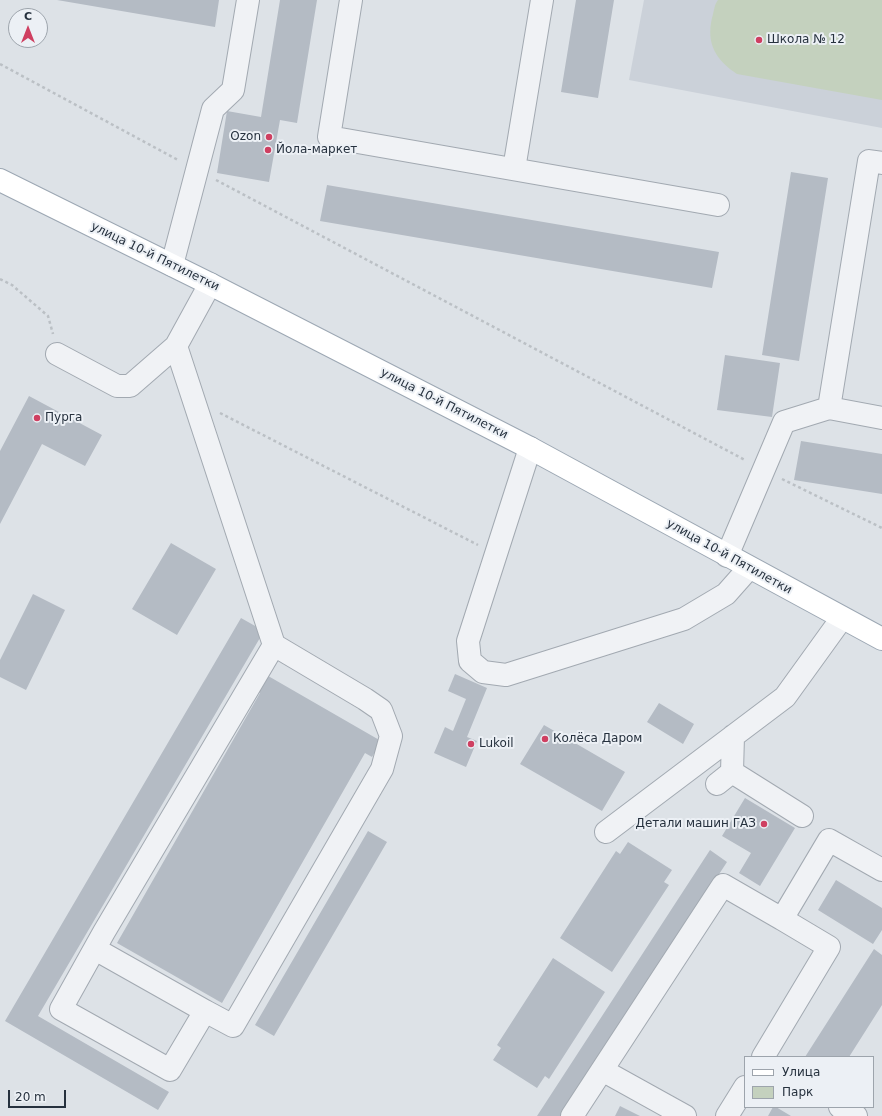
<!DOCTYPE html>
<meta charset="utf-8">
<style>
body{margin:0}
#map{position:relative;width:882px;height:1116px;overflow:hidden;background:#dde2e7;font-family:"DejaVu Sans",sans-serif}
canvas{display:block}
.legend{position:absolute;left:744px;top:1056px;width:130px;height:52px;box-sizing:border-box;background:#ecf0f5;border:1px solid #9da4ac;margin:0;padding:5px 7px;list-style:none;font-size:12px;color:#26313e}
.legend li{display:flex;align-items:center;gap:8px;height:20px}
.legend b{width:20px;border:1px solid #9da4ac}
.north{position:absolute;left:8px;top:8px;width:40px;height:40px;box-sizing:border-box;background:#ecf0f5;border:1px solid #9da4ac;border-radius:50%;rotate:0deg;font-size:11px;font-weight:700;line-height:16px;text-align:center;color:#26313e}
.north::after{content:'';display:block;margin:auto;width:14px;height:18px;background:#cf3f61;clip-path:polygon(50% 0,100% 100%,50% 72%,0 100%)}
.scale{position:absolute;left:8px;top:1090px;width:58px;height:18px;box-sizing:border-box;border:2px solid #26313e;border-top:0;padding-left:5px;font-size:12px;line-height:14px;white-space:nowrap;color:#26313e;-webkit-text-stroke:3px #ecf0f5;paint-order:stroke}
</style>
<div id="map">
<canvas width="882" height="1116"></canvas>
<ul class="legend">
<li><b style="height:5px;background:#fff"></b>Улица</li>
<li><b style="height:11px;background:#c4d1be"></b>Парк</li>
</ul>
<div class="north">С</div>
<div class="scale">20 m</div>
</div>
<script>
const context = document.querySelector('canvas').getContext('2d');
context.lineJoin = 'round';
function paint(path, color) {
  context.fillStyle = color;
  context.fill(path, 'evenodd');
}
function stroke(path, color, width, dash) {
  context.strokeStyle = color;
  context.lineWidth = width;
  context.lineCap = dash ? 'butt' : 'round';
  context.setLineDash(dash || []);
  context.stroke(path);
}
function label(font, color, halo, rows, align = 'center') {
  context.font = font + ' "DejaVu Sans",sans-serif';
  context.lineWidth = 4;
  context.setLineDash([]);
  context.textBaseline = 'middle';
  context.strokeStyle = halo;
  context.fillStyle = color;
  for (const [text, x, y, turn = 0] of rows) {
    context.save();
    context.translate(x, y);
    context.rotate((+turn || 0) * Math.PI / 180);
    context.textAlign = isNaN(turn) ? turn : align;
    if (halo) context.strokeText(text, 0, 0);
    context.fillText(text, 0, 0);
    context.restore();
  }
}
paint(new Path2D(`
 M644 0H882V128L629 80Z`), '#cbd1d9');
paint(new Path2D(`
 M718 0H882V100L737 74C716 60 706 44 712 18 714 12 714 5 718 0Z`), '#c4d1be');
paint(new Path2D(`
 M57 0H219L215 27Z
 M280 0H317L297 123 280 120 269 182 217 173 227 111 261 117Z
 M576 0H614L598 98 561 92Z
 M791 172 828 178 799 361 762 355Z
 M327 185 719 252 712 288 320 221Z
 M725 355 780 363 772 417 717 410Z
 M29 396 102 435 85 466 42 444 0 524V451Z
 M801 441 882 454V494L794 480Z
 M171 543 216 569 177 635 132 609Z
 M33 594 65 610 26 690 0 677V660Z
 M241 618 264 631 38 1016 169 1092 158 1110 5 1021Z
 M263 673 381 741 372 757 365 753 222 1003 117 943 260 693 254 689Z
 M455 674 487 688 467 737 477 741 466 767 434 753 445 727 453 731 466 699 448 691Z
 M659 703 694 724 683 744 647 722Z
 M544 725 625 772 602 811 520 764Z
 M745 798 795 828 760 886 739 873 751 853 722 836Z
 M368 831 387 842 274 1036 255 1025Z
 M628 842 672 870 664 882 669 885 612 972 560 938 616 851 620 854Z
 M710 850 727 862 561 1116H537Z
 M836 880 882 908V930L873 944 818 910Z
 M874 949 882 955V1005L849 1057H805Z
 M553 958 605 992 549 1079 545 1076 537 1088 493 1060 501 1048 497 1045Z
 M620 1106 640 1116H615Z
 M773 1107H776L791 1116H768Z`), '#b4bbc4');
const minor = new Path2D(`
 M351 0 329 137 718 205
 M514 169 542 0
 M172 265 213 109 233 90 248 0
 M176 346 274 645 365 699 381 710 391 736 382 769 233 1026 205 1011 170 1070 61 1009 104 932 274 645
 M57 354 117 386H130L176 346 210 284
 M829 408 869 161 882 163
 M530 448 468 641 470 661 483 672 506 675 684 619 726 594 749 568
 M727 556 784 422 829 408 882 418
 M732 772 802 816
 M717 784 732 772 733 736
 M606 832 785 697 842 618
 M95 949 205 1011
 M763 1057 829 947 782 919
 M602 1070 685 1116
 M840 1107 856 1116
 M572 1116 723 885 782 919 829 840 882 870
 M727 1116 745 1087`);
const major = new Path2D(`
 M0 180 210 284 530 448 882 639`);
stroke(minor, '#a2a9b1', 24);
stroke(major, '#9ca7b3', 24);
stroke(new Path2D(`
 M0 64 178 160
 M216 180 745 460
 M0 279 12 285 48 316 53 334
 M220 413 478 545
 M782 479 882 528`), '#bbc0c5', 2.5, [3, 3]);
stroke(minor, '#f0f2f5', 22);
stroke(major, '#fff', 22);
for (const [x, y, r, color] of [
 [759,40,4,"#cf3f61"],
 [269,137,4,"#cf3f61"],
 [268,150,4,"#cf3f61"],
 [37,418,4,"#cf3f61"],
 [545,739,4,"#cf3f61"],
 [471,744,4,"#cf3f61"],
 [764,824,4,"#cf3f61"]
]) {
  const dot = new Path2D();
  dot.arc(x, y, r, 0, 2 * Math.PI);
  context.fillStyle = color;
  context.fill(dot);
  stroke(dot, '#ecf0f5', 1.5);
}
label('12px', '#26313e', '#ecf0f5', [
 ["Школа № 12",767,40],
 ["Ozon",261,137,"right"],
 ["Йола-маркет",276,150],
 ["Пурга",45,418],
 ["Колёса Даром",553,739],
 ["Lukoil",479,744],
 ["Детали машин ГАЗ",756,824,"right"]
], 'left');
label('12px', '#26313e', '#ecf0f5', [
 ["улица 10-й Пятилетки",155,257,26],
 ["улица 10-й Пятилетки",444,404,27],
 ["улица 10-й Пятилетки",729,557,29]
]);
</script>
